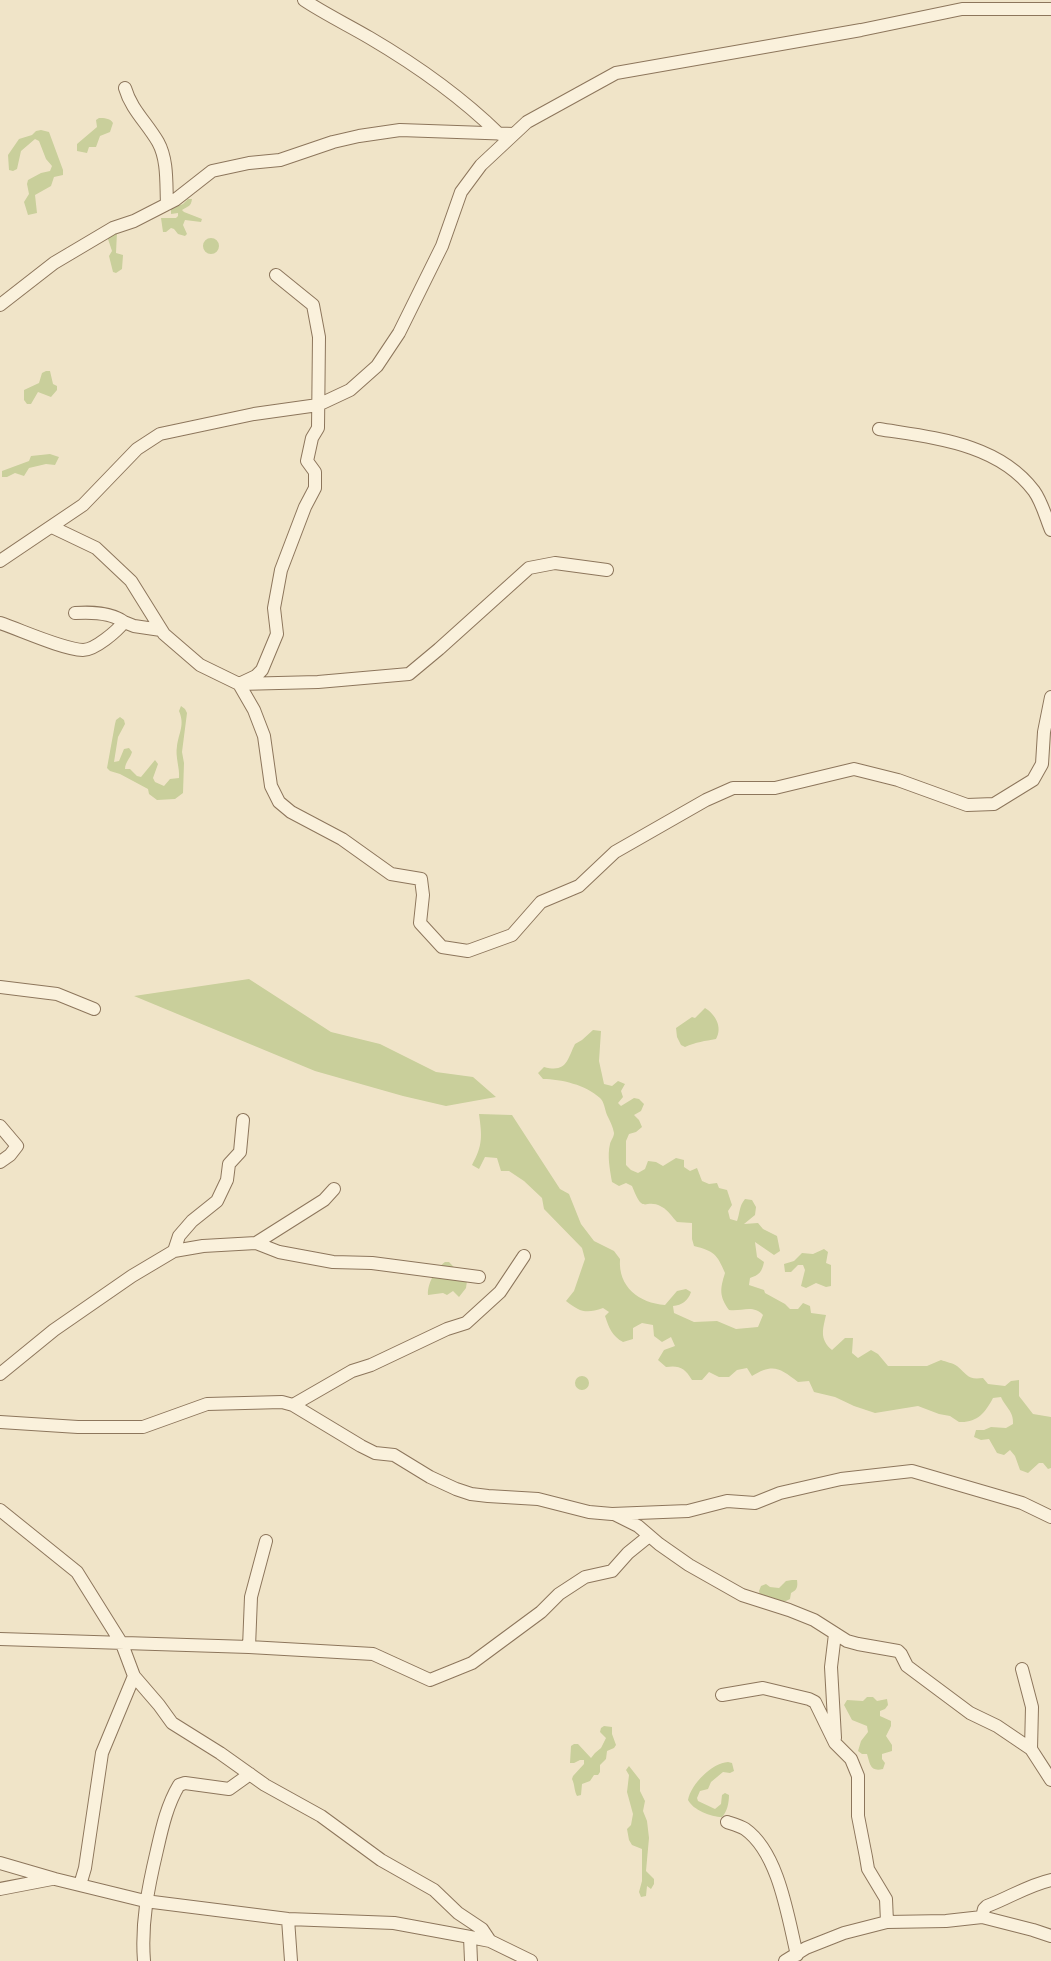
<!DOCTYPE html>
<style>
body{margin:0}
canvas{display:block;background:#f0e4c8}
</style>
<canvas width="1051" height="1961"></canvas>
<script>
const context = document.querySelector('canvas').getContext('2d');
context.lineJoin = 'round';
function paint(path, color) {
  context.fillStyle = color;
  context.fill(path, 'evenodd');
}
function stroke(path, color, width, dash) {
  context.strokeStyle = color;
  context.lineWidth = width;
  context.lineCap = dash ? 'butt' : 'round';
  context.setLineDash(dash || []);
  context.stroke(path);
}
paint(new Path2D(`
 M99 118C104 118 110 118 113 123L110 132 100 136 96 147H89L87 153 77 151V144L97 127 96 120Z
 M41 130 49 132 63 170V175L54 177 51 186 35 195 37 213 28 215 24 202 29 194 27 184 28 180 41 173 50 171 52 166 46 159 39 141 35 139 21 151 17 169 13 171 9 170 8 155 19 139 32 135 36 131Z
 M188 199H192C191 207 188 206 182 210L184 212 202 219 201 222 185 220 183 225 187 234 185 236 178 234 174 229 171 228 166 232H163L161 218H176L178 216V213L171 214V208L183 204Z
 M117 232 116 253 123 255 122 269 116 273 113 272 109 256 112 251 107 236Z
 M203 246a8 8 0 1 1 16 0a8 8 0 1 1-16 0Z
 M46 371H50L53 384 57 386V390L51 397 38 392 31 404H27L24 400V390L39 383 42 373Z
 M50 454 59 457 55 465 46 464 29 468 24 476 15 473 7 477H2V471L29 461 31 456Z
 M181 706 185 709 187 713 182 752 184 763 183 793 175 799 157 800 149 794 148 789 120 774 110 771 107 768 115 724 116 720 120 717 124 720 125 724 118 737 114 762 119 761 124 749 129 748 132 752C130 759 125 762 125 769H130L137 776 141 777 155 760 158 764 153 778 155 782 164 786 170 779 179 778C180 768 175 757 177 746 179 732 185 725 179 711Z
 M249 979 331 1032 380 1044 436 1072 473 1077 496 1097 446 1106 403 1096 315 1071 134 996Z
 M705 1008C715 1014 723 1027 716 1039 705 1041 696 1042 685 1047L681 1045 677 1037 676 1028 692 1017 695 1018Z
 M593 1030 601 1031 599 1061 604 1084 612 1086 618 1081 625 1084 621 1091 623 1097 618 1103 621 1106 634 1098 639 1099 644 1104 641 1111 634 1115 639 1120 642 1127 636 1132 629 1134 626 1141V1165L631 1170 638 1173 645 1169 648 1161 656 1162 663 1166 676 1158 684 1160V1167L690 1171 697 1168 702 1181 709 1184 717 1183 719 1188 727 1190 732 1205 728 1211 730 1219 737 1221C740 1213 739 1206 745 1199L752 1200 756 1207 755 1215 744 1224 758 1223 763 1229 777 1236 780 1251 774 1255 755 1242 757 1257 764 1262C762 1272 759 1275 750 1278L749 1285 764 1290 765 1293 785 1304 790 1309H798L803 1303 810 1306 811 1313 826 1315C823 1329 819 1339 832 1350L845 1338H853L852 1353 858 1358 871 1350 878 1354 888 1366H927L941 1360C946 1362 953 1363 957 1366 968 1375 967 1380 983 1378L988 1384 1005 1386 1011 1381 1019 1380V1396L1033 1414 1051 1417V1468L1048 1469 1043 1463H1039L1028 1473 1020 1470 1015 1456 1010 1450 1004 1455 997 1453 989 1439 981 1440 974 1437 976 1430H984L991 1427 1006 1428 1013 1424C1014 1411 1005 1407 1001 1397L993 1398C985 1413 977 1423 959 1422L950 1416 939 1414 918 1406 875 1413 854 1406 835 1397 814 1392 809 1381 798 1382C780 1368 773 1363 752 1376L747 1368 737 1370 729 1377H719L709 1372 702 1380H692C685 1368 679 1365 666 1367L658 1360 664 1350 675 1346 671 1337 662 1342 654 1336 653 1325 642 1323 633 1328V1339L623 1342C612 1336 609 1328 605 1316L609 1312 603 1308C586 1314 580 1312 566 1301L574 1291 585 1259 582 1248 544 1209 542 1198 524 1181 509 1171H501L497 1158 485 1157 479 1169 472 1165C483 1145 482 1136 479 1114L512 1115 560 1189 569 1194 581 1224 594 1241 614 1251 620 1259C618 1287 639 1303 665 1305L677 1291 686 1289 691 1292C688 1301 682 1305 673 1306L674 1313 694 1322 717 1321 736 1329 758 1327 763 1315C753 1304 741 1312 729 1310 719 1296 720 1289 725 1273 717 1254 714 1251 694 1246L692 1239V1223L677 1222C672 1217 668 1210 662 1207 644 1197 644 1217 632 1186L626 1183 619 1186 612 1182C610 1170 607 1156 610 1144 611 1140 614 1137 614 1133 613 1127 610 1121 607 1115 605 1110 604 1101 600 1098 586 1085 561 1079 543 1079L538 1073 544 1067C567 1073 567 1060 575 1044L582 1040Z
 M824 1249 828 1252 826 1263 831 1265V1286L826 1287 816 1283 806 1288 801 1286 805 1270 803 1265H798L791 1272H785L784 1264 794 1261 802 1253 813 1254Z
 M445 1262H449L467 1281 466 1288 459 1297 453 1291 447 1295 443 1293 428 1295C427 1284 436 1268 445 1262Z
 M575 1383a7 7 0 1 1 14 0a7 7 0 1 1-14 0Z
 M792 1580H797C798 1587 797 1590 791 1593L790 1599C780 1605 771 1600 760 1596L759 1591 761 1586 766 1584 770 1587 779 1588 786 1581Z
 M867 1697H873L877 1701 887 1699 888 1705 885 1709 880 1711V1716L891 1721V1726L886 1736 892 1745V1751L882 1754V1759L885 1763 883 1769C870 1772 870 1764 867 1754H862L858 1751 861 1741 868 1732 867 1726 852 1720 844 1705 847 1700 863 1701Z
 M604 1726 612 1727V1734L616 1745 614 1748 607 1751 606 1759 600 1765V1772L598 1775H594L590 1781 582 1784 581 1795 577 1796C574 1791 575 1785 572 1779L573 1776 584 1764V1760H580L574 1763H570L571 1746 574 1744H578L591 1758 595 1753 601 1748 606 1738 600 1732 601 1728Z
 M728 1762 732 1763 734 1771 730 1773 723 1772 711 1782 708 1789 700 1791 697 1798 698 1801 715 1809 721 1804 722 1795 725 1793 729 1795C729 1803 727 1812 722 1817 711 1817 693 1810 688 1800 691 1784 712 1763 728 1762Z
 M629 1766 640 1780V1791L645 1801 643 1811 647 1821 649 1838 646 1871 654 1879V1884L651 1889 647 1886 646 1896 641 1897 639 1892 642 1881V1849L632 1845 629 1840 627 1829 631 1825 633 1814 627 1792 629 1775 626 1770Z`), '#c9cf9b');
const minor = new Path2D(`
 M304 0C325 14 348 25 370 38 416 65 461 97 499 134
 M125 88C131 109 147 123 158 142 168 160 166 184 167 204
 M276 275 313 305 319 337 318 428 312 438 307 461 315 472V488L305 507 281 570 274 608 277 634 262 670 256 676 239 684 254 710 264 736 271 786 279 802 291 812 342 839 391 874 421 879 423 895 420 923 442 947 468 951 512 935 541 902 579 886 615 852 706 800 733 788H775L854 769 898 780 967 805 994 804 1033 780 1042 764 1044 732 1051 697
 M0 305 54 263 113 228 134 221 175 200 212 171 249 163 280 160 333 142 359 136 400 130 514 134
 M879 429C934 438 998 443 1034 491 1042 502 1046 518 1051 530
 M52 527 96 548 131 581 164 634 200 665 239 684 318 682 409 674 439 649 529 568 555 563 607 570
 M0 561 83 505 137 449 160 434 254 414 318 405 350 390 377 366 399 333 442 246 461 192 481 165 527 122 616 73 861 30 962 9H1051
 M75 613C91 612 111 612 124 622
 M0 623C21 630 62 649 83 650 95 650 117 631 124 622L134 626 161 630
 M0 987 57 994 94 1009
 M0 1126 17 1146 10 1155 0 1162
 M256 1243 279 1252 333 1262 372 1263 479 1277
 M174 1251 179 1236 192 1221 217 1201 227 1180 229 1164 240 1152 243 1120
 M0 1374 54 1330 132 1276 174 1251 203 1246 256 1243 324 1200 334 1189
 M293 1405 352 1371 371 1365 447 1329 466 1323 500 1292 524 1256
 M0 1422 78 1427H143L207 1404 282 1402 293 1405 361 1446 375 1453 394 1455 430 1477 456 1489 471 1494 488 1496 538 1499 589 1512 612 1514 688 1511 727 1501 755 1503 780 1493 841 1479 912 1471 1022 1503 1051 1517
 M0 1510 77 1572 122 1644 134 1676 102 1753 85 1868 80 1885
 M616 1515 638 1526 659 1544 689 1565 742 1595 789 1610 814 1620 847 1641 858 1644 898 1651 901 1654 907 1666 970 1713 997 1726 1031 1749
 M0 1639 249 1647 373 1654 430 1680 472 1663 541 1612 559 1594 585 1577 612 1571 628 1553 649 1536
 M249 1647 251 1597 266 1541
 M1022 1669 1032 1707 1031 1749 1051 1780
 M134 1676 159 1705 172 1723 220 1753 265 1785 321 1816 381 1860 434 1890 458 1913 482 1929 490 1941
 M722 1695 763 1688 809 1699 815 1702 835 1743 851 1759 858 1776V1816L866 1857 868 1869 886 1899 887 1922
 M835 1738 831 1667 835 1634
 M727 1822C733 1824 740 1826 745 1829 779 1853 788 1918 797 1955
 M0 1863 55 1879 145 1901 288 1919 394 1923 470 1937 490 1941 531 1961
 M0 1889 52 1879
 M982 1917 984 1909 987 1906C1009 1898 1028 1885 1051 1880
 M288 1919 291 1961
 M470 1937 471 1961
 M144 1961C141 1923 148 1888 157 1850 162 1828 167 1805 179 1785L185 1783 229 1789 250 1774
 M785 1961 806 1948 844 1933 887 1922 946 1921 982 1917 1033 1930 1051 1936`);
stroke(minor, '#8d765c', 14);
stroke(minor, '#faf1dc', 12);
</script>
